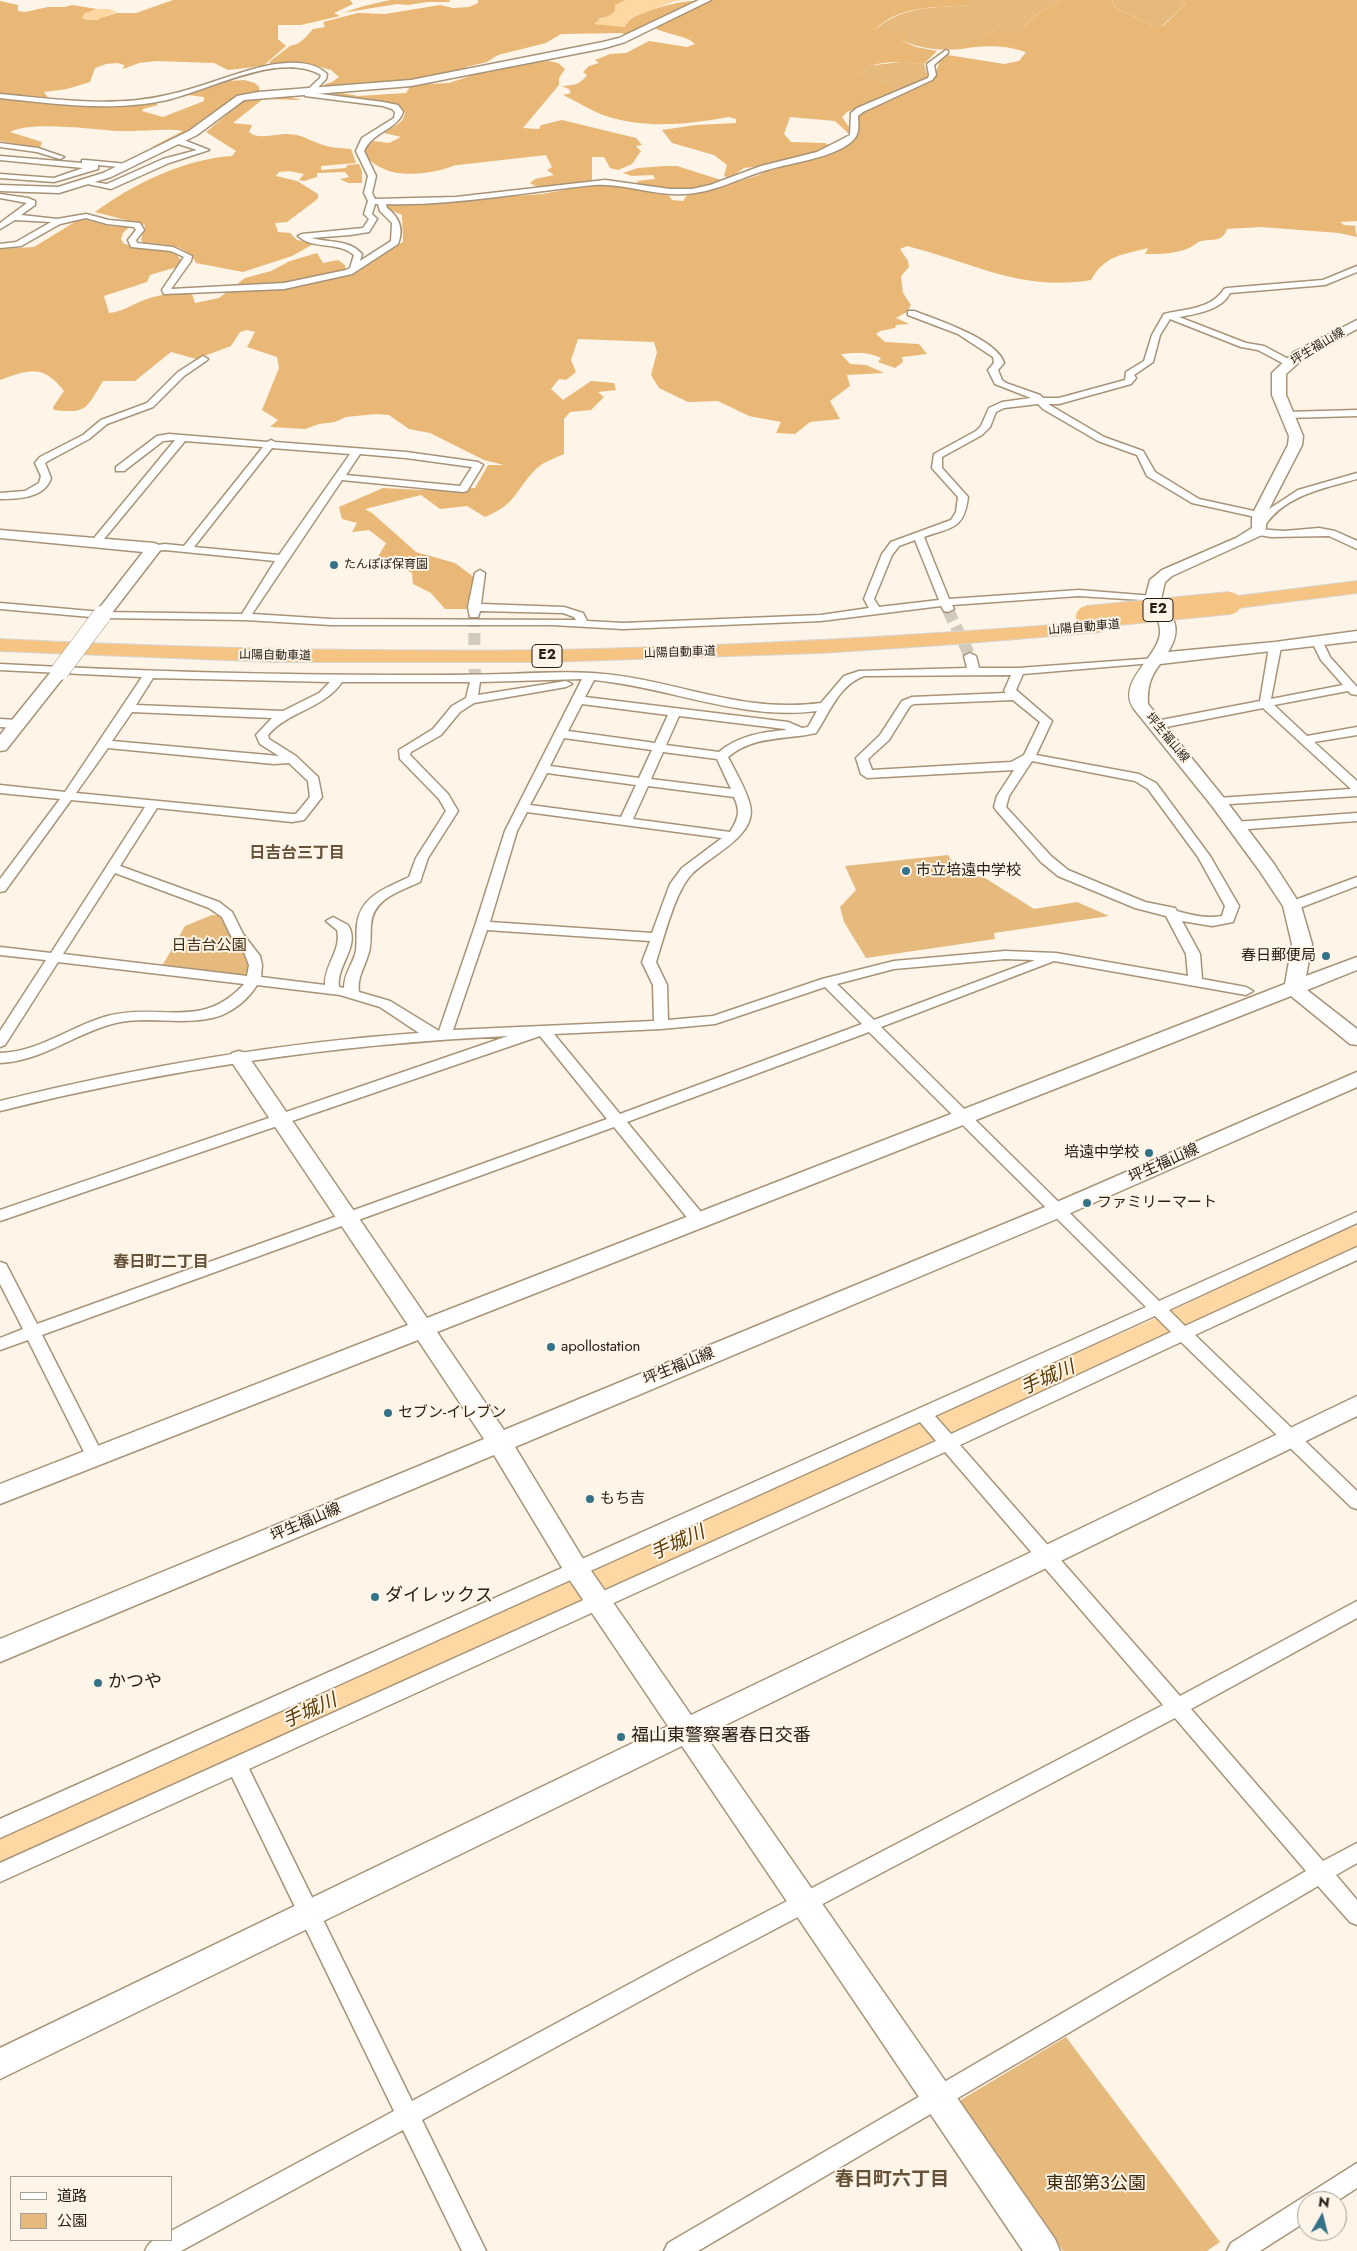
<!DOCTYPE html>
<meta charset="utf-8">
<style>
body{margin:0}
#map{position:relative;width:1357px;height:2251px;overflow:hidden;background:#fef4e8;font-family:Jost,"Noto Sans JP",sans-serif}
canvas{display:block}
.legend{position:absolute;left:10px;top:2176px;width:162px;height:65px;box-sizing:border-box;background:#fef4e8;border:1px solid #a89f94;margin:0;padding:6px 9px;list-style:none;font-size:15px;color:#282015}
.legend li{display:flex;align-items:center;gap:10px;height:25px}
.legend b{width:25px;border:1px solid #a89f94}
.north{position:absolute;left:1297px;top:2191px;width:50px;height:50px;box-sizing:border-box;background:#fef4e8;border:1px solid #a89f94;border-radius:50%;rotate:8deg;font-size:14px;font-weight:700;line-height:20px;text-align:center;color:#282015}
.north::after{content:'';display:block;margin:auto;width:18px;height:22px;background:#347287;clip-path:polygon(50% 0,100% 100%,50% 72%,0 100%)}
</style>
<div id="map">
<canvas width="1357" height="2251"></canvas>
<ul class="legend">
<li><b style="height:6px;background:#fff"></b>道路</li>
<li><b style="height:14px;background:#e6ba7d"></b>公園</li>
</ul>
<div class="north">N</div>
</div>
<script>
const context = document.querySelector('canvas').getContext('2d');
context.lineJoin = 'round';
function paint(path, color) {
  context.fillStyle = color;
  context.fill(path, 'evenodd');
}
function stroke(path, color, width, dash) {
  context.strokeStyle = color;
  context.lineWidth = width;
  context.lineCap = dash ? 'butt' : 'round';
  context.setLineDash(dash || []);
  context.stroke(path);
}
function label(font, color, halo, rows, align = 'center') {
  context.font = font + ' Jost,"Noto Sans JP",sans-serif';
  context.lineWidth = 4;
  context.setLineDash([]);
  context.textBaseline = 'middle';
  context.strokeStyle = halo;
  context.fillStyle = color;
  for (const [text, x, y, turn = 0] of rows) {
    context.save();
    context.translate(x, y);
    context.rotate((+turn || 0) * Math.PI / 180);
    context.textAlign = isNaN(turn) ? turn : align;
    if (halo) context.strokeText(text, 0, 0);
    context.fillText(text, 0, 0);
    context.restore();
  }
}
paint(new Path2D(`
 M968 0H1060L1034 16 1022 30H996L961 46 962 49C923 52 910 44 875 30 902 5 935 8 970 5Z
 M1112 0H1180L1186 4 1162 26H1153L1114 7Z
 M902 62 924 64 928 77 903 90 855 73 865 66Z
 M948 855 959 872 985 878 1034 909 1077 902 1109 916 994 933 995 939 866 958 844 922 840 907 856 890 845 866Z
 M212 915 227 916 247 950 251 979 161 968 185 926Z
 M1066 2037 1220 2242 1207 2251H1063L959 2101Z`), '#e6ba7d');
paint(new Path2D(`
 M173 0H350L353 4 334 13 340 16 301 25H278V39L286 46 263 66 228 70 214 63 156 61 139 63 123 69 124 65 118 63 106 64 95 68 90 82 67 89 44 92 49 99 0 94V1L18 5V11L25 12 48 7H65L72 5 97 9 84 14 83 18 88 20H98L100 18 117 13H136Z
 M390 0H449L450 2H427L408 5 397 4 342 13 364 6Z
 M478 0H626L616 5V11L610 16 598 19 624 27C626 24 629 20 632 18 644 11 681 0 695 1L628 35 621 33 561 34 546 43 498 55 487 62 466 67 465 71 398 84 331 87 325 86V84L332 82 339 77 331 70 312 65H272L269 62 290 46 297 44 304 39 313 29 325 27 323 22 358 13 385 14 440 5 453 8 469 7 478 3Z
 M709 0H968L971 5C939 8 899 4 875 30L906 32 910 36 902 41 916 47 937 51 924 64C901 62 875 59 856 73L903 90 847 112 842 117 853 133H848L835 121 790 117 784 134 791 142 825 143 833 147 816 154 763 166 744 168 730 178 724 176 727 165 714 155 672 143 662 130 696 125 736 123V119L729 117C690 124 647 129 609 117 593 112 578 102 563 95L571 93 569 89 562 86C574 85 580 85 587 75L583 72 589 66 599 63 595 60 610 54 626 53 649 41 687 47 695 44C687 35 666 35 653 27Z
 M1060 0H1112L1114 7 1153 26H1163L1186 4 1180 0H1357V221L1340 222 1344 225 1357 226 1355 227 1357 237 1339 233 1261 227 1227 229C1223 242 1212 239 1201 241 1197 242 1195 245 1191 247 1178 254 1159 254 1145 254L1148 248C1122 255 1105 255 1091 280 1021 292 972 262 907 246L900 249 908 261 909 267 901 276 903 293 911 305 907 312 896 318 909 324 896 325 895 328 880 331 876 334 885 342 919 344 927 354 902 357 903 362 895 368 878 362 881 358C867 351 855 353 841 354L850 364 866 365 884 373 847 375 850 386 830 401 840 419 810 422 795 434 776 433 781 422 749 416 718 401 688 402 659 388 651 375 657 352 654 342 578 339 571 360 576 372 566 380 559 379 551 389 563 400 591 381 614 383 616 390 598 392 604 397 591 410 570 412 564 419V454C555 458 543 462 536 469 515 490 517 504 485 517L467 506 440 509 421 495 365 509 372 513 416 552 455 563 475 578 467 609H445L431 593 413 584 412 573 378 557 386 543 369 530 352 532 357 523 342 519 339 507 383 488 422 490 475 488 488 465H504L484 460 430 433 409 429 389 415 376 414 346 417 335 422 319 424 305 429 270 427 278 420 262 410 279 368 277 357 247 347 255 332 247 330 240 332 231 346 196 359 171 352 135 381H103C86 408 88 414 54 410L53 407 64 391C43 364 30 369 0 380V249L34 247 78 220H87L109 226 129 227 123 233 121 239 124 244 174 251 182 262 177 267 150 275 147 282 104 296 109 313C123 312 134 303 147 299 161 294 176 293 191 291L195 303 219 298 245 278 271 271 290 261 317 253 323 263 338 260 345 265V273L403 242 402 215 388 209 387 205 542 194 595 184H619L667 193 672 200 683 201 688 194 724 186 759 175 769 169 808 161 826 154 855 138 859 133 857 116 863 110 933 80 940 61 948 55 1004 64 1019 61 1026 52C1005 45 983 45 962 49L960 45 996 30H1022L1034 16Z
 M549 61 558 63 565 69 559 78V85L523 128 539 129 541 125 562 120 636 138 642 145 636 146 641 151 632 164 618 170 610 168 604 157H592V181L541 189 530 183 535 179 554 175 547 170 552 167 546 155C517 158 488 162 458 165 453 165 449 168 444 169 431 173 411 175 398 173 387 172 366 162 364 151L373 141 389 143 401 137 384 133C393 126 404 124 405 112L394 105 321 92H336L358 96 406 93 411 85 449 83 488 70 531 62Z
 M244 80 255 83 259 87V93C255 94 248 94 244 96 221 105 177 150 152 147L183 131C163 128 142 132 121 131 95 130 32 120 10 132L42 142 40 148 0 141V98L63 104 154 101 158 105 143 109 142 111 163 117 204 101V97L187 95 229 81Z
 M280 95 302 100 263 99 233 123 252 125 249 132C257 140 276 134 287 134 304 135 306 139 320 144 330 148 340 148 351 149L356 163 321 166V170L346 168 347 165 359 164 362 171V183H348L340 179 349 177 345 172 317 173V177L304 181 299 180 304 174 289 171 279 172 276 176 297 181 318 194V198L315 201 287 222 275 223 278 232 290 233 297 240 315 243 292 256 243 272 196 263C188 244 162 244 144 243L141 240 145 225 95 212C133 184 184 159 232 156L236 151 206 132 242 102 249 99Z
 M666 166H677L721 180 720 183C686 191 672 189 638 184L637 181 655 179 653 175 632 176 623 173 638 168Z`), '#e9b876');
paint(new Path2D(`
 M626 0H685L675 1 631 18 624 27 594 24C600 18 609 17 615 11V5Z
 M97 9H109L117 12 100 18 98 20H88L82 18 84 14Z`), '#ffd7a2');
paint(new Path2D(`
 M1357 1226V1250L1176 1336 786 1511 0 1870V1832L760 1491 1152 1320 1346 1229Z`), '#ffd7a2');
stroke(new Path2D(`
 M948 610 970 656
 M474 615 475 683`), '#d3cabe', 12, [12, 6]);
const street = new Path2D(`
 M946 50 948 51V53L934 65 936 75 932 80 863 112 858 116C858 123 860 131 855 138 840 157 790 163 767 170 739 178 714 193 684 194 654 196 624 183 594 185 524 192 456 206 386 204L387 208C399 217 404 229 398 244L352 274 284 289 164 294 162 290 184 257 171 251 131 247 128 240 136 230 134 227 107 224 86 218 60 224 21 246 0 248V244L16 242 51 222 15 220 0 229V223L27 203 0 198V194L28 198 35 201V205L21 215 57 219 86 214 109 220 140 223 144 230 136 240 137 243 173 247 192 256 191 261 171 289 284 283 346 270 350 268 354 255C338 241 313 250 298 236L302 234 363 228 369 219 364 214 368 201 364 193 368 176 356 151 362 138 394 118 395 112 392 109 383 106 305 96V92L320 78 321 75C279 51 210 90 167 100 112 112 55 104 0 98V94C55 99 113 108 167 95 202 88 235 72 270 65 289 62 312 60 327 74L326 79 313 93 383 102 398 105 403 112C397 130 373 131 364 151L376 176 372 193 375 199 456 197 605 180 670 189H692L710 185 761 166 817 152 850 135 851 113 857 108 928 78 929 75 927 64ZM375 204H378L380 211 392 223 391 241 360 261 362 254C349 239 329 243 311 238L350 235 369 232 377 219 372 214Z
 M175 139H181L209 150 169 163 111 189 83 183 87 181 107 184 163 159 197 150 175 143Z
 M0 143 38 148 64 157 60 159 37 152 0 147Z
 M0 156 82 163V160H85L128 164 132 166 128 168 98 165V169L54 182 0 178V174L54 178 83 168 0 160Z
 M1357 266V272L1325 285 1230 293C1222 310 1196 314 1179 317L1246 343 1264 346 1292 361V365H1286L1258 350 1241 347 1170 319 1160 335 1153 362 1134 375 1136 378 1131 384 1059 404H1048L1104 437 1143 451 1155 472 1199 499 1263 513 1298 490 1357 473V479C1325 488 1286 495 1266 524L1254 525V521L1260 518 1192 503 1147 476 1137 455 1098 441 1043 409 1038 404 1004 408 996 412 990 427 982 435 942 457V468L968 497C964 530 951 527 924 537L949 599 1079 590 1153 596 1157 597 1158 599 1157 601 1079 596 952 605 954 609 948 612 944 611 941 606 821 621 623 629 552 625H331L245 620 102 618 0 609V603L102 612 242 614 275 561 165 550 154 551 149 548 150 546 165 544 184 546 263 447 185 441 99 545H91L90 543 175 440 163 441 124 471H116V467L157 436 169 434 267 442 271 440 275 442 406 452 478 462 483 465 467 491 463 492 342 480 252 614 331 619 576 620 574 617 563 613 480 611 478 617H470L468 607 475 573 480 570 485 573 481 604 564 607 583 613 587 621 623 623 821 615 869 608 864 599 882 554 891 542 951 520 956 512 958 497 932 468 934 454 976 431 981 426 989 408 1002 402 1031 398 995 384 988 370 994 363 993 357 958 334 908 315V311H914C937 320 997 339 1004 363L998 370 1002 380 1006 383 1040 395 1043 398H1059L1125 380 1126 372 1144 361 1152 335 1164 314C1185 309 1212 309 1224 289L1227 288 1323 280ZM272 448 350 454 279 555 194 547ZM360 454 406 458 472 467 460 486 346 475ZM915 540 939 600 879 607 874 599 892 555 899 546Z
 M203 356 208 359 206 361 184 376 153 407 107 424 89 439 48 461 45 463 51 478C45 498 18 499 0 499V493L25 491 39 483 41 476 35 463 40 457 83 435 101 420 147 403 178 372Z
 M1357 410V416L1286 418 1281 415 1286 412Z
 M1319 528 1335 531 1357 541V549L1329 536 1271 537 1253 534 1252 532 1257 529 1284 531Z
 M1318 639 1322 640 1330 657 1357 687V695L1351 694 1348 691 1274 705 1307 736 1357 727V735L1314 742 1357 781V796L1214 805 1212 802 1218 798 1351 789 1263 708 1156 729 1150 725 1156 721 1260 701 1269 647 1275 644 1281 647 1271 699 1343 685 1321 660 1312 642Z
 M970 653 976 656 979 668H1018L1157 658 1159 660 1153 663 1023 674 1016 690 1052 721 1036 755 1139 774 1156 783 1210 856 1239 906 1233 922 1212 926 1182 921 1200 954 1202 979 1246 987 1253 991 1246 995 1054 961 881 1027 1159 1301 1357 1212V1223L1169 1310 1185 1326 1357 1247V1260L1195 1335 1357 1491V1509L1351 1507 1181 1342 960 1445 1180 1696 1357 1601V1618L1191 1709 1323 1861 1357 1843V1863L1336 1875 1357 1900V1925L1350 1922 1318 1886 698 2251H664L668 2243 1306 1871 1175 1718 688 1975 422 2120 486 2251H462L403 2130 181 2251H145C151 2237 157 2240 171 2240V2231L394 2111 232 1777 0 1882V1863L936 1441 920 1422 0 1838V1819L1146 1307 869 1032 627 1122 705 1217 707 1221 705 1225 699 1226 693 1225 614 1127 42 1335 104 1457 101 1462 95 1464 89 1462 28 1340 0 1350V1338L23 1329 0 1284V1262L6 1264 37 1324 607 1119 540 1036 0 1221V1210L508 1036C336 1044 167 1069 0 1111V1101C138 1067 277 1043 419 1033L380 1007 340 995 257 985C249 998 236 1009 222 1015 186 1028 148 1014 112 1024 72 1035 42 1061 0 1063V1053C38 1052 68 1028 104 1017 157 1001 201 1032 244 984L58 962 5 1045 0 1047V1031L46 960 0 955V947L51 953 145 807 71 800 5 891 0 892V879L60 799 0 793V785L65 792 142 677 0 670V664C134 671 268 675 401 675 436 675 471 675 505 674 534 673 564 671 592 673 673 678 738 714 821 703L844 676 859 671 967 668 964 656ZM1011 675 1004 691 1006 693 912 697 902 701 880 735 856 758 861 774 867 778 1014 770 997 796 994 807 996 810 1041 862 1058 876 1135 908 1166 916 1186 954 1188 976 1056 953 1005 951 894 961 822 979 713 1016 668 1020 667 985 656 962C664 938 675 891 692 874 709 856 758 836 750 805 746 789 736 773 728 757 754 735 786 740 816 733 830 712 839 685 864 676ZM153 678 330 682 319 693 283 711 136 705ZM582 679 505 831 475 926 439 1031 390 1001 359 992C357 977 364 969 368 955 372 945 370 935 371 925 373 898 399 892 420 882L428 858 458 811 448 794 410 755 411 752 441 735 460 712 474 703 566 687 572 684 566 681 478 695 480 682ZM594 680C669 687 741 721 817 711L808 727 802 728 788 722 585 697ZM342 682H470L466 698 452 706 433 729 399 750 400 759 439 799 446 811 416 858 409 877C387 888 361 895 357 924 356 933 357 942 356 951 353 964 344 973 344 988L339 987C336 965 361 946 348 925L333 917 326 921 337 930C342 950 324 965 325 985L261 977 262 965 260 956 243 934 232 912 219 902 120 866 157 808 292 822 304 820 322 797 318 777 296 756 269 739 268 735C288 711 324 709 342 682ZM1013 700 1040 722 1024 755 1011 762 872 770 868 759 889 740 910 706 914 704ZM582 704 668 715 655 743 568 731ZM132 712 272 718 256 735 260 744 279 756 112 741ZM679 716 785 729 786 730C762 732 738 736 719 752L666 745ZM564 738 652 750 639 778 550 766ZM108 748 274 764 289 763 308 781 310 797 296 814H292L76 793ZM663 752 717 759 731 789 651 779ZM1032 761 1135 781 1148 789 1198 857 1225 906 1222 916C1206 919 1192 915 1177 911L1175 908 1145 902 1068 870 1051 856 1006 807 1009 796ZM547 773 636 785 621 817 530 805ZM648 786 734 797C741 812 738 819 730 832L633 819ZM527 812 722 838 682 868 670 884 652 933 490 922 517 831ZM115 873 209 908 222 917 230 934 244 952 249 965 247 976 63 954ZM487 930 650 941 642 962 653 985 654 1021 453 1030ZM1005 959 1035 960 874 1020 837 984 894 969ZM825 987 862 1024 620 1114 554 1034 661 1029 715 1024ZM1155 1316 1171 1332 951 1434 935 1416ZM945 1452 1163 1705 672 1961 412 2101 249 1769Z
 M0 719 17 720 23 724 17 728 0 727Z
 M1357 813V821L1235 830 1229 826 1235 822Z
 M1357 877V886L1297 909 1292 910 1285 906 1287 903Z
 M1357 2163V2188L1337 2201H1307V2221L1260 2251H1227L1231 2243Z`);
const secondary = new Path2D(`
 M699 0H711L625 42 605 48 411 86 244 100 197 135 111 177 59 193 0 191V185L58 187 103 173 189 131 237 96 258 92 411 80 603 42 619 38Z
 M1357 320V329L1304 358 1286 374V395L1303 436 1302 445 1266 515V528L1262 535 1172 576 1165 582 1161 599C1175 619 1182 630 1168 652L1275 642 1357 631V641L1160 664C1150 677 1147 688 1148 704L1224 798 1274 864 1301 906 1312 944 1306 976 1357 957V970L1307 990 1357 1029V1045L1350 1044 1291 996 437 1332 504 1430 1050 1205 1357 1072V1087L1066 1215 515 1447 585 1562 691 1715 1357 1396V1416L705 1735 1055 2239 1060 2251H1023L682 1746 0 2079V2048L668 1726 567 1576 494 1455 0 1662V1639L484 1439 418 1340 0 1504V1484L408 1325 229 1058 232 1053 239 1051 246 1053 427 1318 1285 984 1292 944 1283 906 1259 870 1212 806 1134 709C1115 681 1161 656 1160 631 1160 619 1152 609 1145 599L1150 580 1162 570 1236 538 1252 528V515L1288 445 1289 436 1272 395V373L1294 352Z
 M0 530 154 543 159 545 162 548 108 618H96L94 615 143 552 0 538Z
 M60 666 66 668 68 671 66 674 6 750 0 751V735L54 668Z`);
const highway = new Path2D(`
 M1357 581V593L1230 609 1223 607 1220 603 1223 599 1230 597Z
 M1094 622 1101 624 1104 628 1101 632 957 644 821 653 547 662H274L0 651V639C182 648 363 652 545 650 728 647 911 636 1094 622Z`);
stroke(street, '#a89377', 3);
stroke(secondary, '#a89377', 3);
stroke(highway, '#d8d7d5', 2);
paint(street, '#fff');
paint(secondary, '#fff');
paint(highway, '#f6c482');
const secondaryBridge = new Path2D(`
 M60 671 102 615`);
const highwayBridge = new Path2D(`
 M1087 617 1230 603`);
stroke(secondaryBridge, '#a89377', 19, []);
stroke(highwayBridge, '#d8d7d5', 24, []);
stroke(secondaryBridge, '#fff', 18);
stroke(highwayBridge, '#f6c482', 22);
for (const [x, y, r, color] of [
 [334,565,5,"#347287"],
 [906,871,5,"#347287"],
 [1326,956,5,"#347287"],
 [1149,1153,5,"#347287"],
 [1087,1203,5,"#347287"],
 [551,1347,5,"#347287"],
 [388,1413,5,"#347287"],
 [590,1499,5,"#347287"],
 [375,1597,5,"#347287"],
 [98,1683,5,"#347287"],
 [621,1737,5,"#347287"]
]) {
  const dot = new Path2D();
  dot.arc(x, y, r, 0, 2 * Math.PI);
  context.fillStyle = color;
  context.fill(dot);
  stroke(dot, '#fef4e8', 2);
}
label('12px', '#282015', '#fef4e8', [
 ["坪生福山線",1318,347,-31],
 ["山陽自動車道",1084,628,-5],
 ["山陽自動車道",680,653,-2],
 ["山陽自動車道",275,656,1],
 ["坪生福山線",1167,738,50]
]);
label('12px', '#282015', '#fef4e8', [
 ["たんぽぽ保育園",344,565]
], 'left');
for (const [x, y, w] of [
 [1158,610,30],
 [547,656,30]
]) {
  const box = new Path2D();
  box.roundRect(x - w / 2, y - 11.5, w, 23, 4);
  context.fillStyle = '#fef4e8';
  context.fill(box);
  stroke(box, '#282015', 1);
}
label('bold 14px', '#282015', null, [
 ["E2",1158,610],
 ["E2",547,656]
]);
label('15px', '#282015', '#fef4e8', [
 ["市立培遠中学校",916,871],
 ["春日郵便局",1316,956,"right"],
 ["培遠中学校",1139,1153,"right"],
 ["ファミリーマート",1097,1203],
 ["apollostation",561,1347],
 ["セブン-イレブン",398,1413],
 ["もち吉",600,1499]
], 'left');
label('15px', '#3c280a', '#fef4e8', [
 ["日吉台公園",209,946]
]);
label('15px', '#282015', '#fef4e8', [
 ["坪生福山線",1164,1164,-24],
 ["坪生福山線",679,1367,-22],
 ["坪生福山線",306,1523,-23]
]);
label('bold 16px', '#655238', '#fef4e8', [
 ["日吉台三丁目",297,854],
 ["春日町二丁目",161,1263]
]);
label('18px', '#282015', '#fef4e8', [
 ["ダイレックス",385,1597],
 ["かつや",108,1683],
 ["福山東警察署春日交番",631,1737]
], 'left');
label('18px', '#3c280a', '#fef4e8', [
 ["東部第3公園",1096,2185]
]);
label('italic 19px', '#583800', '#fef4e8', [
 ["手城川",1048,1379,-24],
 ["手城川",678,1544,-24],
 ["手城川",310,1712,-24]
]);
label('bold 19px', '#655238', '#fef4e8', [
 ["春日町六丁目",892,2180]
]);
</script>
